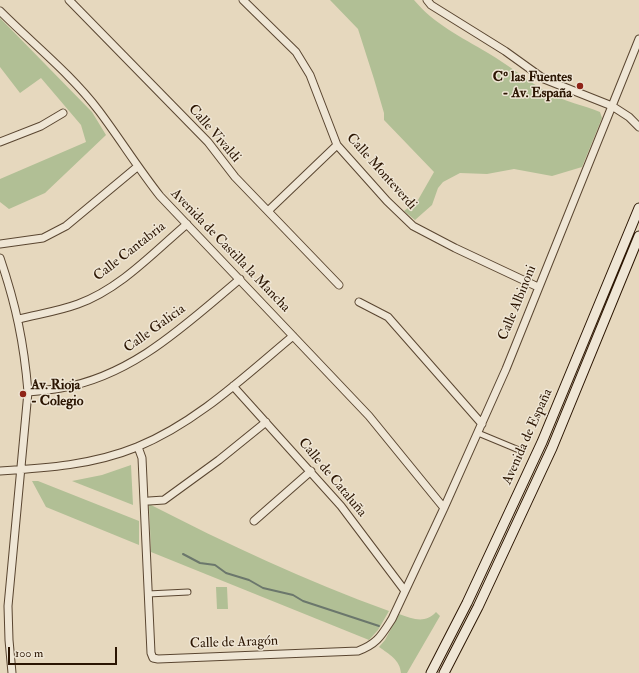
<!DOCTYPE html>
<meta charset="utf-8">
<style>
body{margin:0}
#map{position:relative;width:639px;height:673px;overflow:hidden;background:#e6d8be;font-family:"IM FELL Double Pica",serif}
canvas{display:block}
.scale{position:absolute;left:8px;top:647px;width:109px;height:18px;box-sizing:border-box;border:2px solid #2b1502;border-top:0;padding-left:5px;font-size:12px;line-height:14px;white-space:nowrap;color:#2b1502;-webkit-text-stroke:3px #efe6d5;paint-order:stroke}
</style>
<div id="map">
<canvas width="639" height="673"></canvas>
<div class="scale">100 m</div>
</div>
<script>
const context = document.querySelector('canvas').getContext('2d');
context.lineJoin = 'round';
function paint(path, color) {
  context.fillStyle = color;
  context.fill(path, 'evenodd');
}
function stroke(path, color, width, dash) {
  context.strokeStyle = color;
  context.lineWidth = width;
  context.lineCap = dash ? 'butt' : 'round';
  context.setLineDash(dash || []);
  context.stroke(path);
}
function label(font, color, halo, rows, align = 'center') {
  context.font = font + ' "IM FELL Double Pica",serif';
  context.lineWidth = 3;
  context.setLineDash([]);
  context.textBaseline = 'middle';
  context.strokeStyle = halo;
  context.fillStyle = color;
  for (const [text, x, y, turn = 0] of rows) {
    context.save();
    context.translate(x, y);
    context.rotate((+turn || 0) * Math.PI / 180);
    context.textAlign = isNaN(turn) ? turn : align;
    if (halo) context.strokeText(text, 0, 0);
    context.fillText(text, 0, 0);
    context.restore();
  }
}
paint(new Path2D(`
 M330 0H414C434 24 461 37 488 53 509 65 527 81 549 93 565 102 583 105 600 112L602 118 582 167 552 176 514 169 487 174 460 173 443 182 438 188 432 205 415 220 404 211 418 200 434 172 384 120V113L374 79 358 29Z
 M0 18 92 112 106 135 45 193 9 209 0 202V179L86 142 81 125 41 78 20 93 0 67Z
 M131 465 133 505 72 481 102 475Z
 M32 481H38L139 521V545L46 507Z
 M149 504C227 544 306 581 389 611L378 630 369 640 151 552Z
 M216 587H227L228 609H217Z
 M436 612 440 616 407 673H401C400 660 389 654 379 647L385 640 399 614C413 619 425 624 436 612Z`), '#b1bf95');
stroke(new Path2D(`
 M183 554 200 563 215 565 226 573 249 580 263 588 293 595 303 601 379 626`), '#6b776c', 2);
const pedestrian = new Path2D(`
 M478 433 519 450
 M148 594 188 592`);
const minor = new Path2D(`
 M69 0 208 142 235 177 339 285
 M243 0 296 52 310 75 337 145 387 201 413 226 455 248 538 287
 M427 0 431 5 505 51 544 79 612 106 629 117 639 127
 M0 11C33 44 71 74 99 111 120 139 138 168 160 196L369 416 444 508
 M0 142 41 126 63 113
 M268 211 337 145
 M0 244 43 238 66 226 137 167
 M0 258C16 305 24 343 28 392L8 606 9 640 12 673
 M359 302 388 317 482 424
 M19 319C39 314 59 311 78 304 120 289 154 252 187 224
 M233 386 341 506 405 591
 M28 392C39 391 50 390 61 388 133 376 186 324 240 279
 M138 447 142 458 151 653 153 658 158 659 358 651C377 644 381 636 392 619L444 508 506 369 639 39
 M0 471C47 468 93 465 137 447 196 423 245 376 293 336
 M149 501 164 500 219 460 266 422
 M254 521 311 471`);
const secondary = new Path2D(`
 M431 673 467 603 542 442 639 208
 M444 673 478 607 552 448 639 236`);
stroke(pedestrian, '#5a4631', 7);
stroke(minor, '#5a4631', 9);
stroke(secondary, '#2b1502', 11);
stroke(pedestrian, '#efe6d5', 5);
stroke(minor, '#efe6d5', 7);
stroke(secondary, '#efe6d5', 9);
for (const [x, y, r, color] of [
 [580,86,4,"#8f2418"],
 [23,394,4,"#8f2418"]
]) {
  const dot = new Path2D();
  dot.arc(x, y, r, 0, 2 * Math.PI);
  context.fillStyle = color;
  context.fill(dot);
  stroke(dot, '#efe6d5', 1.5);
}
label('bold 14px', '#2b1502', '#efe6d5', [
 ["Cº las Fuentes",572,78],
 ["- Av. España",572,94],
 ["Av. Rioja",31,386,"left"],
 ["- Colegio",31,402,"left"]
], 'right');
label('14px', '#2b1502', '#efe6d5', [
 ["Calle Vivaldi",214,134,49],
 ["Calle Monteverdi",381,172,48],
 ["Avenida de Castilla la Mancha",230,251,46],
 ["Calle Cantabria",130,252,-38],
 ["Calle Albinoni",518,303,-68],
 ["Calle Galicia",155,329,-36],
 ["Avenida de España",528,437,-66],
 ["Calle de Cataluña",332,478,50],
 ["Calle de Aragón",234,643,-2]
]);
</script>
